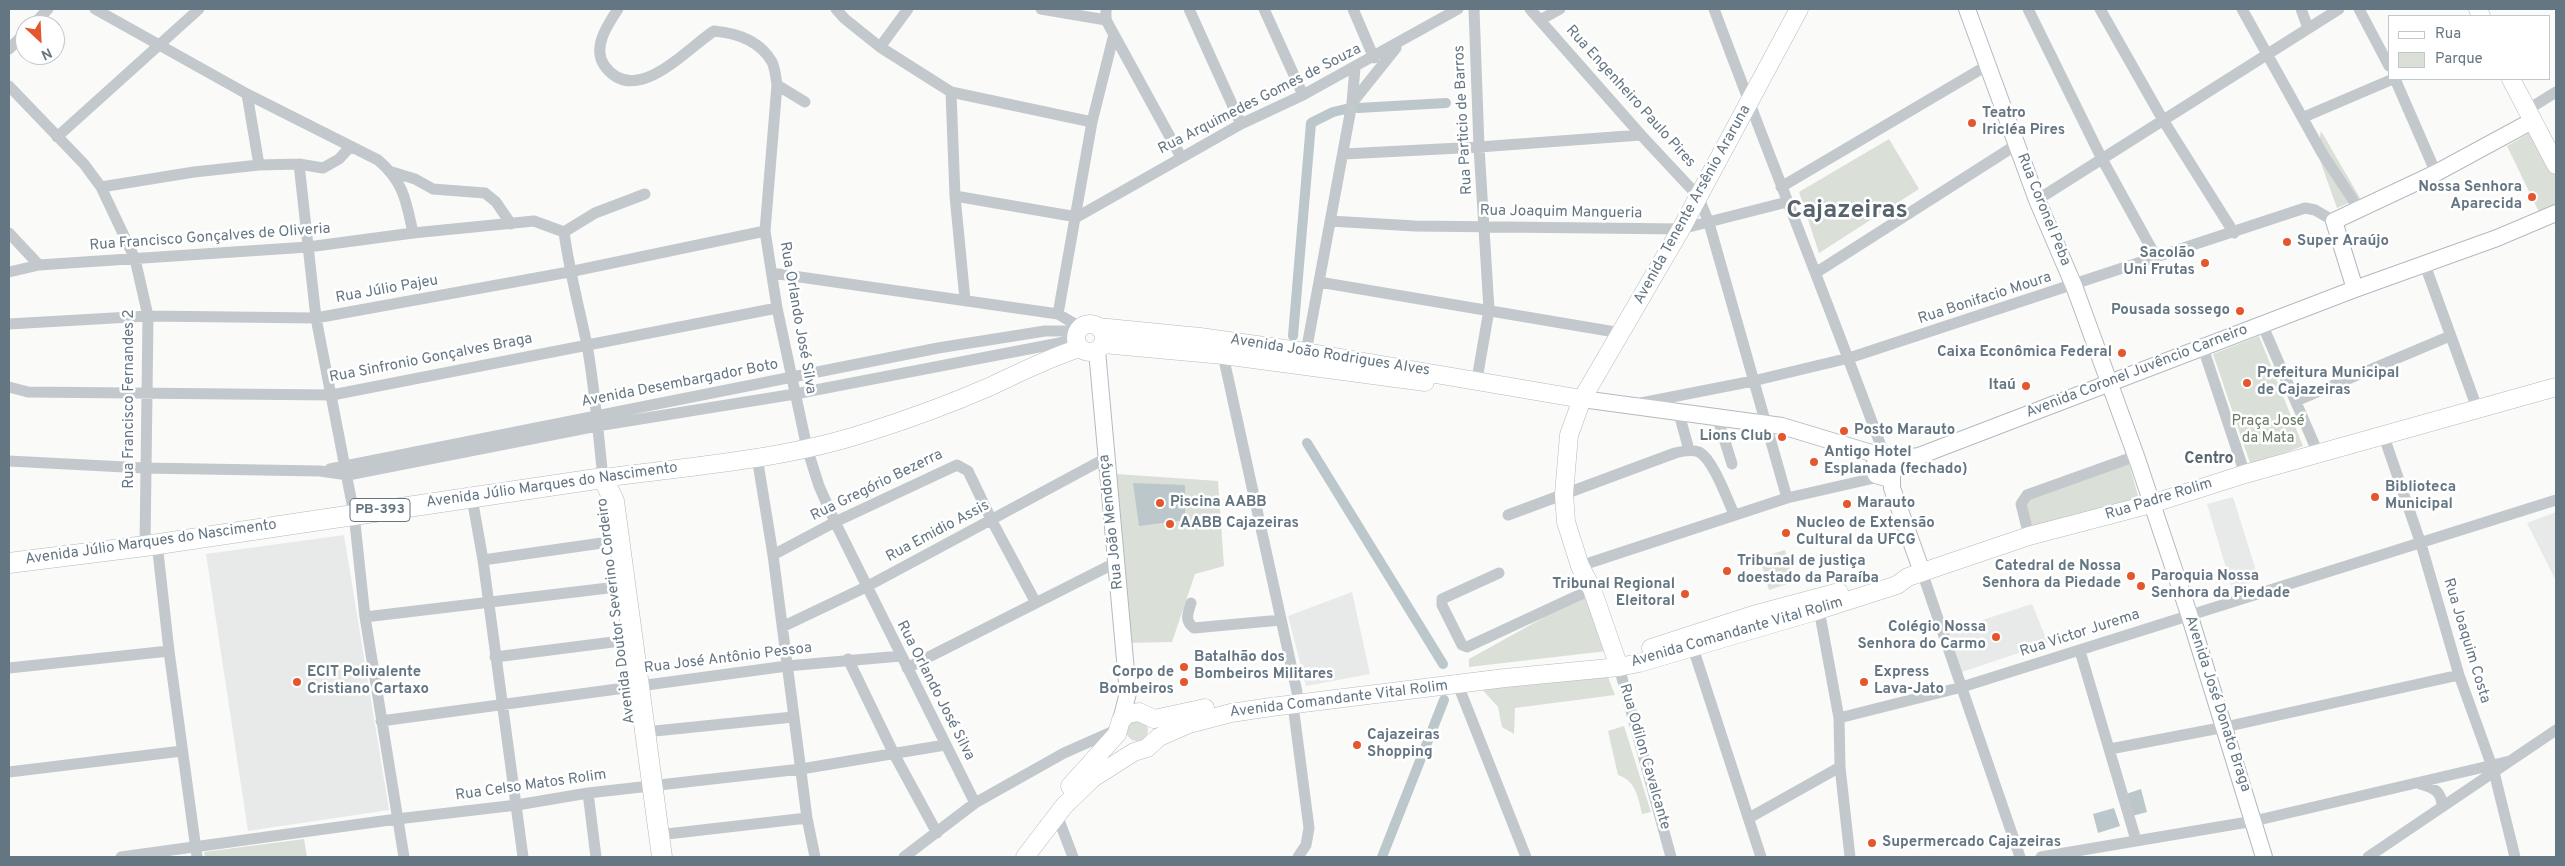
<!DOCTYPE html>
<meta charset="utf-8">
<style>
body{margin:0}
#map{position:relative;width:2565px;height:866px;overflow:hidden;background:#fafaf8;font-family:Overpass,sans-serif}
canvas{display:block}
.frame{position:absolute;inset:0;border:10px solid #657683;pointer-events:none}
.legend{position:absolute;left:2388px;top:15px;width:162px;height:65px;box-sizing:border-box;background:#fff;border:1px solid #c1c8cd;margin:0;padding:6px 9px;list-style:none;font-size:15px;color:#657683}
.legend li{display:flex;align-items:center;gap:10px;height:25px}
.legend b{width:25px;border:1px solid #c1c8cd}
.north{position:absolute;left:15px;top:15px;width:50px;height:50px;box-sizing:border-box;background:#fff;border:1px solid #c1c8cd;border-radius:50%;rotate:155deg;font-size:14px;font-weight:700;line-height:20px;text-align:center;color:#657683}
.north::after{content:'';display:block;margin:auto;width:18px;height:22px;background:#e4572e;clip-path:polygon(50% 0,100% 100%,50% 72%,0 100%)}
</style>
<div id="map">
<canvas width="2565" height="866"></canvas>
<div class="frame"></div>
<ul class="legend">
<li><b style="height:6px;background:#fff"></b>Rua</li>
<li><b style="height:14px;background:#dadfd7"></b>Parque</li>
</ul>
<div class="north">N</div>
</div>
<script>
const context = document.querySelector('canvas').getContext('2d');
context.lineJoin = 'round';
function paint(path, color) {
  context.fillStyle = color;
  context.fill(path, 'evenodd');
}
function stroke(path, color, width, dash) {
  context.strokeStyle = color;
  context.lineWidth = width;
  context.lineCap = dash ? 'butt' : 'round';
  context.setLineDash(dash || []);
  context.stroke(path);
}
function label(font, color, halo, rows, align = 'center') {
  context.font = font + ' Overpass,sans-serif';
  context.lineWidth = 5;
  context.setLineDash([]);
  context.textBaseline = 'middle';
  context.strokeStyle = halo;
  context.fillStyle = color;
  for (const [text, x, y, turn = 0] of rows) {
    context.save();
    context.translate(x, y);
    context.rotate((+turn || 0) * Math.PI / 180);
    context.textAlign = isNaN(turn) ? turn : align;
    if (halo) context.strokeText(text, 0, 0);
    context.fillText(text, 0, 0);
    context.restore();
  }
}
paint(new Path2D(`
 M2233 497 2259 580 2232 588 2207 504Z
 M2556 512V581L2527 523Z
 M344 535 389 810 248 831 206 554Z
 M1352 592 1370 674 1306 686 1288 616Z
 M2032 604 2048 643 1959 673 1945 632Z`), '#e8e9e9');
paint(new Path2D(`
 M2321 131 2360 198 2337 208 2317 152Z
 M2533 131 2556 176V206L2540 214 2507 146Z
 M1889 139 1919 189 1819 253 1799 192Z
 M2259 336 2303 446 2251 466 2213 354Z
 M2129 464 2139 499 2033 529 2023 500Z
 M1116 474 1218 481 1224 566 1195 574 1172 642 1127 643Z
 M1785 550 1793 582 1769 590 1760 558Z
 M1588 593 1607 651 1469 667V659Z
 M1606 672 1615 695 1515 708 1514 734 1502 727 1498 707 1480 687Z
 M1126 730a11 11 0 1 1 22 0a11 11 0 1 1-22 0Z
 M1624 726 1651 812 1642 814C1638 797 1636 781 1618 775L1608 731Z
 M304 839 307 857H205L204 852Z`), '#dadfd7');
paint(new Path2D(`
 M1133 483 1185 485V520L1139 526Z
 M2141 789 2147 812 2132 816 2126 794Z
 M2114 808 2120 826 2098 833 2093 814Z`), '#bbc7cb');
stroke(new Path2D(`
 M1358 108 1446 103
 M1293 336 1311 123 1333 112 1350 108
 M1307 443 1443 664
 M1382 857 1444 700`), '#bbc7cb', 10);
const secondary = new Path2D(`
 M1967 9 2037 200 2074 286 2136 456 2189 614 2264 857
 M2355 289 2334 221 2436 173 2532 121
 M1097 351 1128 693 1121 720
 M1582 399 1782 426 1888 458 1894 468 1892 474 1886 478 1876 475 1873 469 1876 460 1882 457
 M1891 460 1919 456 2355 289 2497 238 2556 213
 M1892 474V488L1922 572`);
const primary = new Path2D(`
 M2478 9 2481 16
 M2511 79 2556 165
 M1076 338a14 14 0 1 1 28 0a14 14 0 1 1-28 0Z
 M1098 327 1200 337 1306 352 1582 399
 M1103 344 1223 355 1425 382
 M603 478C691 466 783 460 868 432 909 419 950 404 989 387 1019 373 1048 358 1080 348
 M1651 648 1753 615 1839 592
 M1619 667 1592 589 1580 566 1566 522 1564 494 1569 435 1582 399 1681 229 1799 9
 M1070 786 1117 734 1121 720 1128 714 1139 712 1154 719 1205 708
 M1025 857 1064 806 1093 778 1134 752 1147 748 1159 737 1189 724 1231 713 1271 707 1505 678 1619 667 1639 663 1819 610 1897 585 1908 577 2029 536 2151 504 2245 474 2556 387`);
const highway = new Path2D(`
 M603 478 614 501 662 857
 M9 563 145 546 603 478`);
stroke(secondary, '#b3babf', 18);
stroke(primary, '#b5babe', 19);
stroke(highway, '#b4b9bd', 21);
stroke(new Path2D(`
 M95 9 247 94 378 160C404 182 406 201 413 233
 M618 9C608 24 592 47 604 65 635 109 686 49 714 31 737 33 760 41 772 62 775 68 776 78 777 85L765 231 777 308 807 448 819 486 835 522 975 803
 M836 9 845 19 880 47 951 92 1092 122
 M1041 9 1106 20
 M1106 9V20L1181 157
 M1189 9 1241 124
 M1264 9 1303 95
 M1353 9 1374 58
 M1474 9 1479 147 1489 310 1477 379
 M1530 9 1641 135 1698 196 1709 223 1787 498
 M1714 9C1770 159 1830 307 1885 457
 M2028 9 2102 159 2156 257
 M2100 9 2163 120 2234 233
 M2242 9 2322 153 2359 209
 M2301 9 2308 28
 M2359 9 2389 66
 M1540 20 1560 9
 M33 25 48 9
 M880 47 908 9
 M9 49 25 33
 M2395 79 2436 173
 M777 85 805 102
 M9 86 84 164 101 187 135 259 148 316 145 546
 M951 92 955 196 965 300
 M247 94 259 165
 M1352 103 1355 68
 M2527 110 2556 92
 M2304 117 2393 79
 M57 137 199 9
 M1344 154 1479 147 1641 135
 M299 164 316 318 354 514 365 617 404 857
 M392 172 415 179 433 189 485 193 496 202 511 224
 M101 187 194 172 259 165 299 164 323 168 339 159 350 147
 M1781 187 1988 65
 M955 196 1077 217
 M2037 200 2339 9
 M1077 217 1241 124 1303 95 1458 9
 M1330 221 1415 226 1681 229 1787 202
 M564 232C569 270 579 307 587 345 595 389 598 433 603 478
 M564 232 595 213 645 194
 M9 233 39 265
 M2425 265 2477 408
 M9 272 39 265 308 247 413 233 534 221 564 232
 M1817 272 2016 145
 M772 273 1058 314 1080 327
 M1319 282 1621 333
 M1058 314 1092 122 1114 34
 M9 324 148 316 316 318 569 272 765 231
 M2262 324 2318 453
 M2203 348 2245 474
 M1306 352 1352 103 1396 48
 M1223 355 1297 692
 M9 387 28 392 332 395 777 308
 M2296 401 2450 336
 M1636 404 1753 381 1849 358 2305 208 2315 210 2334 221
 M1678 410 1689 450
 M1717 416 1732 464
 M2383 434 2421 544 2459 675 2494 772 2515 857
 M757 457 773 555 807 818 815 857
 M9 461 144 468 320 471 348 475 597 426 795 394 1075 340
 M330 469 938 348 1045 331H1077
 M472 498 483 560 523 857
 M1508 515 1675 453C1683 451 1692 449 1699 452 1713 459 1727 499 1734 514
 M2029 536 2021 504 2027 495 2136 456
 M157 543 169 651 197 857
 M773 555 835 522 957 465 968 471 992 521 1036 603
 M483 560 609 542
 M1580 566 1787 498 1879 477
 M1922 572 2020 857
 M1499 573 1442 599V605L1462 645 1467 647 1592 589
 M1191 603C1188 613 1184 621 1194 628L1281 620
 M1818 604 1839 718 1840 767 1850 857
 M365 617 625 586
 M782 627 866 587 1106 458
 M1693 648 1761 857
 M2080 651 2136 840
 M495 657 621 641
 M848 659 894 754 937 833
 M1619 667 1671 857
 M9 668 169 651
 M907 668 1117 562
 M1458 685 1526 857
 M1293 705 1309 828 1306 845 1298 857
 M1839 718 1962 687 2556 500
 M381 721 787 666 901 656
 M645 732 793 717
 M2110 749 2225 727 2459 675
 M9 772 182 751
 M2420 784C2434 788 2442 791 2442 807
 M588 793 596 857
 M1057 815 1073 857
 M1749 818 1840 767
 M658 835 807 818
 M121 857 397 819 517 805 588 793 801 769 945 745
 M904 857 975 803 1064 753 1116 730
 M2041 857 2254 821 2510 761
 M2368 857 2556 730`), '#c3c8cc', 11);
stroke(secondary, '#fff', 16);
stroke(primary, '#fff', 18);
stroke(highway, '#fff', 20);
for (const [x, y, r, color] of [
 [1972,123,5,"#e4572e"],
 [2532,197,5,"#e4572e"],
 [2287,242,5,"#e4572e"],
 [2205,263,5,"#e4572e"],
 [2240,311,5,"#e4572e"],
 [2122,353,5,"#e4572e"],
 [2247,383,5,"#e4572e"],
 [2026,386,5,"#e4572e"],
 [1844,431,5,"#e4572e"],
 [1782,437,5,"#e4572e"],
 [1814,462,5,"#e4572e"],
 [2375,497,5,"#e4572e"],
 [1160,503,5,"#e4572e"],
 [1847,504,5,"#e4572e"],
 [1170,524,5,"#e4572e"],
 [1786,533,5,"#e4572e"],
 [1727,571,5,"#e4572e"],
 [2131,576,5,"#e4572e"],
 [2141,586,5,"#e4572e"],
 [1685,594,5,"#e4572e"],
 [1996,637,5,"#e4572e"],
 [1184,667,5,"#e4572e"],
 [297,682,5,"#e4572e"],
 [1184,682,5,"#e4572e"],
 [1864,682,5,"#e4572e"],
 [1357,745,5,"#e4572e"],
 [1872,843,5,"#e4572e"]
]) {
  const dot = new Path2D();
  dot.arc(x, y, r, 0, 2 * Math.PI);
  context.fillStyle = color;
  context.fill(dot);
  stroke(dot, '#fff', 2);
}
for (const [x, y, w] of [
 [380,510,60]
]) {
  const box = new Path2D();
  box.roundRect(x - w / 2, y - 11.5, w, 23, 4);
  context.fillStyle = '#fff';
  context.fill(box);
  stroke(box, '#657683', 1);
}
label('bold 14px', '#657683', null, [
 ["PB-393",380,510]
]);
label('15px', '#657683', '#fff', [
 ["Rua Engenheiro Paulo Pires",1630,97,48],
 ["Rua Arquimedes Gomes de Souza",1260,100,-27],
 ["Rua Particio de Barros",1464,120,-93],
 ["Avenida Tenente Arsênio Araruna",1693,205,-61],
 ["Rua Coronel Peba",2043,210,68],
 ["Rua Joaquim Mangueria",1561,213,1],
 ["Rua Francisco Gonçalves de Oliveria",210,238,-4],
 ["Rua Júlio Pajeu",387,290,-10],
 ["Rua Bonifacio Moura",1985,299,-18],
 ["Rua Orlando José Silva",797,318,80],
 ["Avenida João Rodrigues Alves",1330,356,9],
 ["Rua Sinfronio Gonçalves Braga",431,359,-11],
 ["Avenida Coronel Juvêncio Carneiro",2137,372,-21],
 ["Avenida Desembargador Boto",680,384,-11],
 ["Rua Francisco Fernandes 2",130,399,-90],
 ["Avenida Júlio Marques do Nascimento",552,486,-8],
 ["Rua Gregório Bezerra",877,486,-26],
 ["Rua Padre Rolim",2159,500,-17],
 ["Rua João Mendonça",1112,522,-96],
 ["Rua Emidio Assis",938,532,-28],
 ["Avenida Júlio Marques do Nascimento",151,543,-8],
 ["Avenida Doutor Severino Cordeiro",617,611,-97],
 ["Avenida Comandante Vital Rolim",1737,633,-16],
 ["Rua Victor Jurema",2080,634,-18],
 ["Rua Joaquim Costa",2466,641,73],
 ["Rua José Antônio Pessoa",728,659,-7],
 ["Rua Orlando José Silva",935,691,63],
 ["Avenida Comandante Vital Rolim",1339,700,-7],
 ["Avenida José Donato Braga",2217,704,72],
 ["Rua Odilon Cavalcante",1644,757,74],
 ["Rua Celso Matos Rolim",531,786,-8]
]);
label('bold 15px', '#657683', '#fff', [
 ["Teatro",1982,114],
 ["Iricléa Pires",1982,131],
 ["Nossa Senhora",2522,188,"right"],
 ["Aparecida",2522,205,"right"],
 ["Super Araújo",2297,242],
 ["Sacolão",2195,254,"right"],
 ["Uni Frutas",2195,271,"right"],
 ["Pousada sossego",2230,311,"right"],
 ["Caixa Econômica Federal",2112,353,"right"],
 ["Prefeitura Municipal",2257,374],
 ["de Cajazeiras",2257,391],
 ["Itaú",2016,386,"right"],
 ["Posto Marauto",1854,431],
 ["Lions Club",1772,437,"right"],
 ["Antigo Hotel",1824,453],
 ["Esplanada (fechado)",1824,470],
 ["Biblioteca",2385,488],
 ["Municipal",2385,505],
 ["Piscina AABB",1170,503],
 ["Marauto",1857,504],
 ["AABB Cajazeiras",1180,524],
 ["Nucleo de Extensão",1796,524],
 ["Cultural da UFCG",1796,541],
 ["Tribunal de justiça",1737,562],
 ["doestado da Paraíba",1737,579],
 ["Catedral de Nossa",2121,567,"right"],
 ["Senhora da Piedade",2121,584,"right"],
 ["Paroquia Nossa",2151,577],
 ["Senhora da Piedade",2151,594],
 ["Tribunal Regional",1675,585,"right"],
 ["Eleitoral",1675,602,"right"],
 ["Colégio Nossa",1986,628,"right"],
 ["Senhora do Carmo",1986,645,"right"],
 ["Batalhão dos",1194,658],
 ["Bombeiros Militares",1194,675],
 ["ECIT Polivalente",307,673],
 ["Cristiano Cartaxo",307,690],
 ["Corpo de",1174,673,"right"],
 ["Bombeiros",1174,690,"right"],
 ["Express",1874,673],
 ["Lava-Jato",1874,690],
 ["Cajazeiras",1367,736],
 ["Shopping",1367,753],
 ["Supermercado Cajazeiras",1882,843]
], 'left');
label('15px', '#687a64', '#fff', [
 ["Praça José",2268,422],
 ["da Mata",2268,439]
]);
label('bold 16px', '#57646e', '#fff', [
 ["Centro",2209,460]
]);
label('bold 25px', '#57646e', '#fff', [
 ["Cajazeiras",1847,212]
]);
</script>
